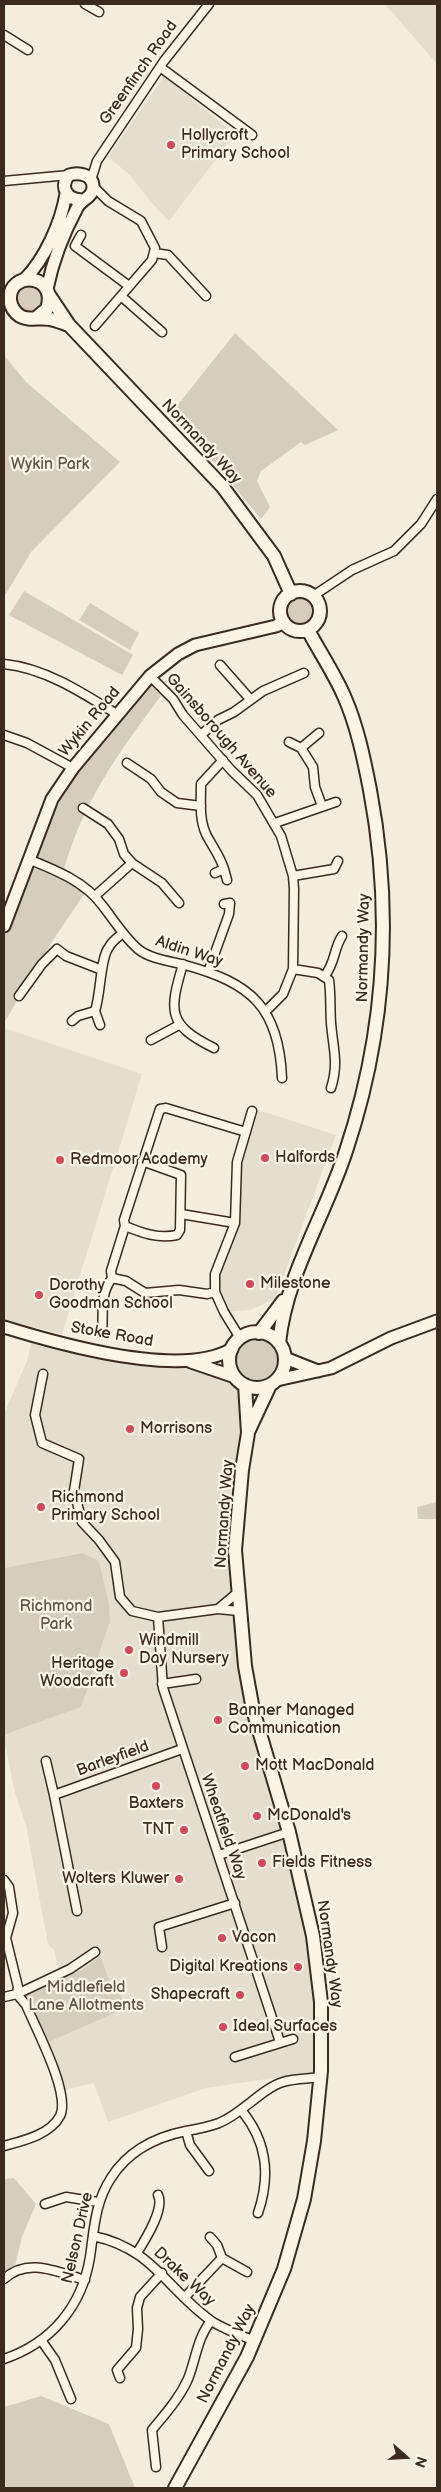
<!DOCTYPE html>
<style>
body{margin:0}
#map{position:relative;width:441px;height:2492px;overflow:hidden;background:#f4eddd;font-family:"Balsamiq Sans",sans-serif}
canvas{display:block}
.frame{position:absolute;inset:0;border:5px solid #3b2a1e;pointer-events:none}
.north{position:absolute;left:381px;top:2432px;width:50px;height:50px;-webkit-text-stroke:4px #fcf5e5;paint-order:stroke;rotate:109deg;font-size:14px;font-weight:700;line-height:20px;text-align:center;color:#3b2a1e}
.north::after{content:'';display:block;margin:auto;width:18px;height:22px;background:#3b2a1e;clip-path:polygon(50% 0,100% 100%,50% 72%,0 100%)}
</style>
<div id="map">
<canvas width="441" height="2492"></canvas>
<div class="frame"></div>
<div class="north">N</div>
</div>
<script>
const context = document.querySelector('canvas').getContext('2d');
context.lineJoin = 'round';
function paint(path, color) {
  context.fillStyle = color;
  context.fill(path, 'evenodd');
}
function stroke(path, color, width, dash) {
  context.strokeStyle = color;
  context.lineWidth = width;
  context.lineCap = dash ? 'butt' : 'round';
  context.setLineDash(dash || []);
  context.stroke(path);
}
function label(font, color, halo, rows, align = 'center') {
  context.font = font + ' "Balsamiq Sans",sans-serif';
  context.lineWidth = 4.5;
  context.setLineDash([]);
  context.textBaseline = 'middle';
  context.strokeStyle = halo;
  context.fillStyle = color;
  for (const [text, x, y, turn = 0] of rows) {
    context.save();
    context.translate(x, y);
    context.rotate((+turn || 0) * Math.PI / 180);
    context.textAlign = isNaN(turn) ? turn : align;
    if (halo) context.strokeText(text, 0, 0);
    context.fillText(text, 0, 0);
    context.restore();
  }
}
paint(new Path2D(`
 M385 4H437V64Z
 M164 76 235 134 169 221 150 201 130 175 108 157Z
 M4 1028 142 1074 62 1334 4 1320Z
 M258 1110 336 1135 275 1299 250 1310 224 1312 214 1284 235 1223 236 1171Z
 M32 1339 187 1361 235 1377 245 1385 238 1515 253 1710 313 1936 321 2071 206 2088 108 2122 94 2083 63 2090 26 1995 61 1979 54 1950 48 1944 26 1825 14 1790 4 1737V1735L81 1707 82 1553 4 1568V1414L27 1361Z`), '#e5ddce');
paint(new Path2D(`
 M16 299a14 14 0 1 1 28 0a14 14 0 1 1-28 0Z
 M235 333 338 430 305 445 301 442 261 471 257 481 270 507 261 519 172 412Z
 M4 355 26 382 120 462 31 552 4 597Z
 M24 591 133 655 122 675 9 615Z
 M286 612a14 14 0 1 1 28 0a14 14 0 1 1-28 0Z
 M90 603 139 633 130 650 79 620Z
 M149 683 161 696C118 753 82 803 63 873L87 890 51 943 4 1023V936L13 922 32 864 54 807 74 774Z
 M235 1361a23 23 0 1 1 46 0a23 23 0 1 1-46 0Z
 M437 1502V1519H418L417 1507Z
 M82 1553 99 1561 109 1605 110 1621 81 1707 4 1735V1568Z
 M100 1956 114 1993 119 1992 126 2008 46 2043 26 1995 84 1969Z
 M14 2178 36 2204 22 2237 15 2266 4 2274V2179Z
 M41 2396 109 2424 135 2488H4V2407Z`), '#d6cdbd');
const street = new Path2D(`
 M85 4 99 12
 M4 35 28 50
 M160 67 252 135
 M91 180 97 161 164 61 209 4
 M4 181 69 175
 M93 186 108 201 141 221 155 248 152 260 95 326
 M81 235 75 246 129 286
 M154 253 168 255 206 296
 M121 296 162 332
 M313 596 352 570 394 551 421 524 437 499
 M4 664C45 668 83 693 118 715
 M220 665 250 699
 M150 676 173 699 183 715 231 770 257 795 281 836 293 876 294 889 293 969 283 994 265 1012
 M319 733 301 748 313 767 315 787 322 806
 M202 734 218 720 234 712 263 691 304 673
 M4 735 27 743 73 768
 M289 742 301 748
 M127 763 151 779 161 792 177 803 201 806
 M83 808 108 824 119 839 124 854 132 863 162 883 179 903
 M275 823 336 802
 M28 859C55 870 84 881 102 905 114 920 123 936 138 949 150 959 170 961 185 965 251 983 279 1007 282 1078
 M224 869 227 880
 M215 873 224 869C220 856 212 846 206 834 199 819 201 801 201 784L223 760
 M293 876 334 869 338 861
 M95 896 132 863
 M183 964C169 1011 167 1025 214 1048
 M293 969 318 973 329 980C331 995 330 1009 331 1023 333 1048 339 1063 331 1088
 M208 972 229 914 230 903 224 904
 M324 977C336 962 333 950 342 936
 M19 996 42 964 57 949 66 956 102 970
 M95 1011 100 1025
 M72 1021 78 1016 95 1011C101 994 100 958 109 947 112 941 118 937 123 933
 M151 1040 179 1025
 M181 1214 235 1223
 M125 1226 124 1220 160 1109 166 1108 246 1132
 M112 1278 111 1271 125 1226C142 1233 158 1239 177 1235L180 1230 181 1175 142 1161
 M112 1278 126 1281 145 1293 179 1290 207 1294 215 1292
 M102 1333C104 1312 99 1296 112 1278
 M240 1338 224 1312 215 1292V1274L235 1223 237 1162 252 1111
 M43 1374 35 1415 42 1443 79 1459 74 1491 82 1522 99 1540 115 1562 120 1597 132 1611 158 1617 218 1609 239 1611
 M218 1609 237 1593
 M158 1617 163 1688 280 2042
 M162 1684 196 1679
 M46 1761 54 1795
 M219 1855 289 1832
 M4 1880 9 1887 13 1913 6 1938 18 1987 17 1994
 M77 1911 54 1795 182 1749
 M162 1947 159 1927 235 1903
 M4 1997 17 1994 70 1969 95 1952
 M235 2057 293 2039
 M242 2111C267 2142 271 2175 258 2213
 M186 2131 190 2145 209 2171
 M4 2146C22 2141 50 2135 60 2116 71 2094 36 2029 26 2005L17 1994
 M45 2204 66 2197 98 2202
 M93 2236C152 2248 166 2288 210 2320 223 2329 240 2335 255 2341
 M210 2237 217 2245 222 2258
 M137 2253C145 2240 165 2209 158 2195
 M4 2279C28 2257 57 2272 85 2280
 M185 2297 222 2258 247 2272
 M41 2340 55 2360 71 2399
 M4 2359C51 2343 82 2307 90 2257 94 2230 95 2202 111 2178 128 2151 156 2137 186 2131 198 2129 208 2127 219 2123 243 2113 261 2089 283 2082 295 2078 308 2079 321 2077
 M120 2378 117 2370 136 2348 138 2329 137 2308 140 2297 162 2273
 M156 2467 152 2430C165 2414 179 2399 188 2379 196 2359 197 2338 211 2321`);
const secondary = new Path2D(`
 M24 280C45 259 61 223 66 194
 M47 289C53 260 63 234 77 208 81 199 93 198 93 187 93 174 78 172 69 175 59 187 67 200 82 200
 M4 926 52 799 73 768 150 676 178 654 195 645 276 626 284 622
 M4 1327C59 1344 181 1379 232 1349
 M285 1358 318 1371
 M191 1362 235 1377
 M277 1380 331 1368 391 1338 437 1321`);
const primary = new Path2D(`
 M49 295 69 325 222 486 274 556 291 594
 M36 318 47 309C59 273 8 270 10 300 11 307 14 312 20 316 28 321 40 317 50 319 56 320 63 323 69 325
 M280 611a20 20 0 1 1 40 0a20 20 0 1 1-40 0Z
 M229 1360a28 28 0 1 1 56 0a28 28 0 1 1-56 0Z
 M259 1333 283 1301
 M279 1343C286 1275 325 1216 346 1151 385 1034 393 912 370 790 364 759 357 725 344 696 334 673 319 651 308 630
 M249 1430 270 1385
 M175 2488 247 2357 284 2269 304 2199 314 2141 321 2071V2002L313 1936 289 1832 253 1710 245 1666 235 1550 242 1470 248 1433 245 1385`);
stroke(street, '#3b2a1e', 11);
stroke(secondary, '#3b2a1e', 15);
stroke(primary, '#3b2a1e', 16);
stroke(street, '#fcf5e5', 8);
stroke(secondary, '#fcf5e5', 11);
stroke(primary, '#fcf5e5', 12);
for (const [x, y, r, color] of [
 [171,145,5,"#d1495b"],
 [265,1158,5,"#d1495b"],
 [60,1160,5,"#d1495b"],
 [250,1284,5,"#d1495b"],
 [39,1295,5,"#d1495b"],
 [130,1429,5,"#d1495b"],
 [41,1507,5,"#d1495b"],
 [129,1650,5,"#d1495b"],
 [124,1673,5,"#d1495b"],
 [218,1720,5,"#d1495b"],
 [245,1766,5,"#d1495b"],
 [156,1786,5,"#d1495b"],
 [257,1816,5,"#d1495b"],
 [184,1830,5,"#d1495b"],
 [262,1863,5,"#d1495b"],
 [179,1879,5,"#d1495b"],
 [222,1938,5,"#d1495b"],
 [298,1967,5,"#d1495b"],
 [240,1995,5,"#d1495b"],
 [223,2027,5,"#d1495b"]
]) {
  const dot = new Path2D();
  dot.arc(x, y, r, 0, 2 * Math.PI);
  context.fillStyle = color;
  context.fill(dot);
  stroke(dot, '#fcf5e5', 2);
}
label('16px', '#3b2a1e', '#fcf5e5', [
 ["Greenfinch Road",139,73,-55],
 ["Normandy Way",201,442,47],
 ["Wykin Road",90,722,-50],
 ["Gainsborough Avenue",221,736,49],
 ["Normandy Way",364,948,-89],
 ["Aldin Way",189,952,18],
 ["Stoke Road",112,1335,10],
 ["Normandy Way",225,1514,-86],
 ["Barleyfield",113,1759,-20],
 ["Wheatfield Way",223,1827,71],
 ["Normandy Way",329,1954,82],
 ["Nelson Drive",78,2238,-77],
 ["Drake Way",184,2277,43],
 ["Normandy Way",227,2354,-63]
]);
label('16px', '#3b2a1e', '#fcf5e5', [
 ["Hollycroft",181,136],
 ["Primary School",181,154],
 ["Halfords",275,1158],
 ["Redmoor Academy",70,1160],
 ["Milestone",260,1284],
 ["Dorothy",49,1286],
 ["Goodman School",49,1304],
 ["Morrisons",140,1429],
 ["Richmond",51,1498],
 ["Primary School",51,1516],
 ["Windmill",139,1641],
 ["Day Nursery",139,1659],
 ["Heritage",114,1664,"right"],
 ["Woodcraft",114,1682,"right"],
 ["Banner Managed",228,1711],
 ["Communication",228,1729],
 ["Mott MacDonald",255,1766],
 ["Baxters",156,1804,"center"],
 ["McDonald's",267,1816],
 ["TNT",174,1830,"right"],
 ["Fields Fitness",272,1863],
 ["Wolters Kluwer",169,1879,"right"],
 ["Vacon",232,1938],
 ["Digital Kreations",288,1967,"right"],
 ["Shapecraft",230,1995,"right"],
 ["Ideal Surfaces",233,2027]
], 'left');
label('16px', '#625346', '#fcf5e5', [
 ["Wykin Park",50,465],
 ["Richmond",56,1607],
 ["Park",56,1625],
 ["Middlefield",86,1988],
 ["Lane Allotments",86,2006]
]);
</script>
